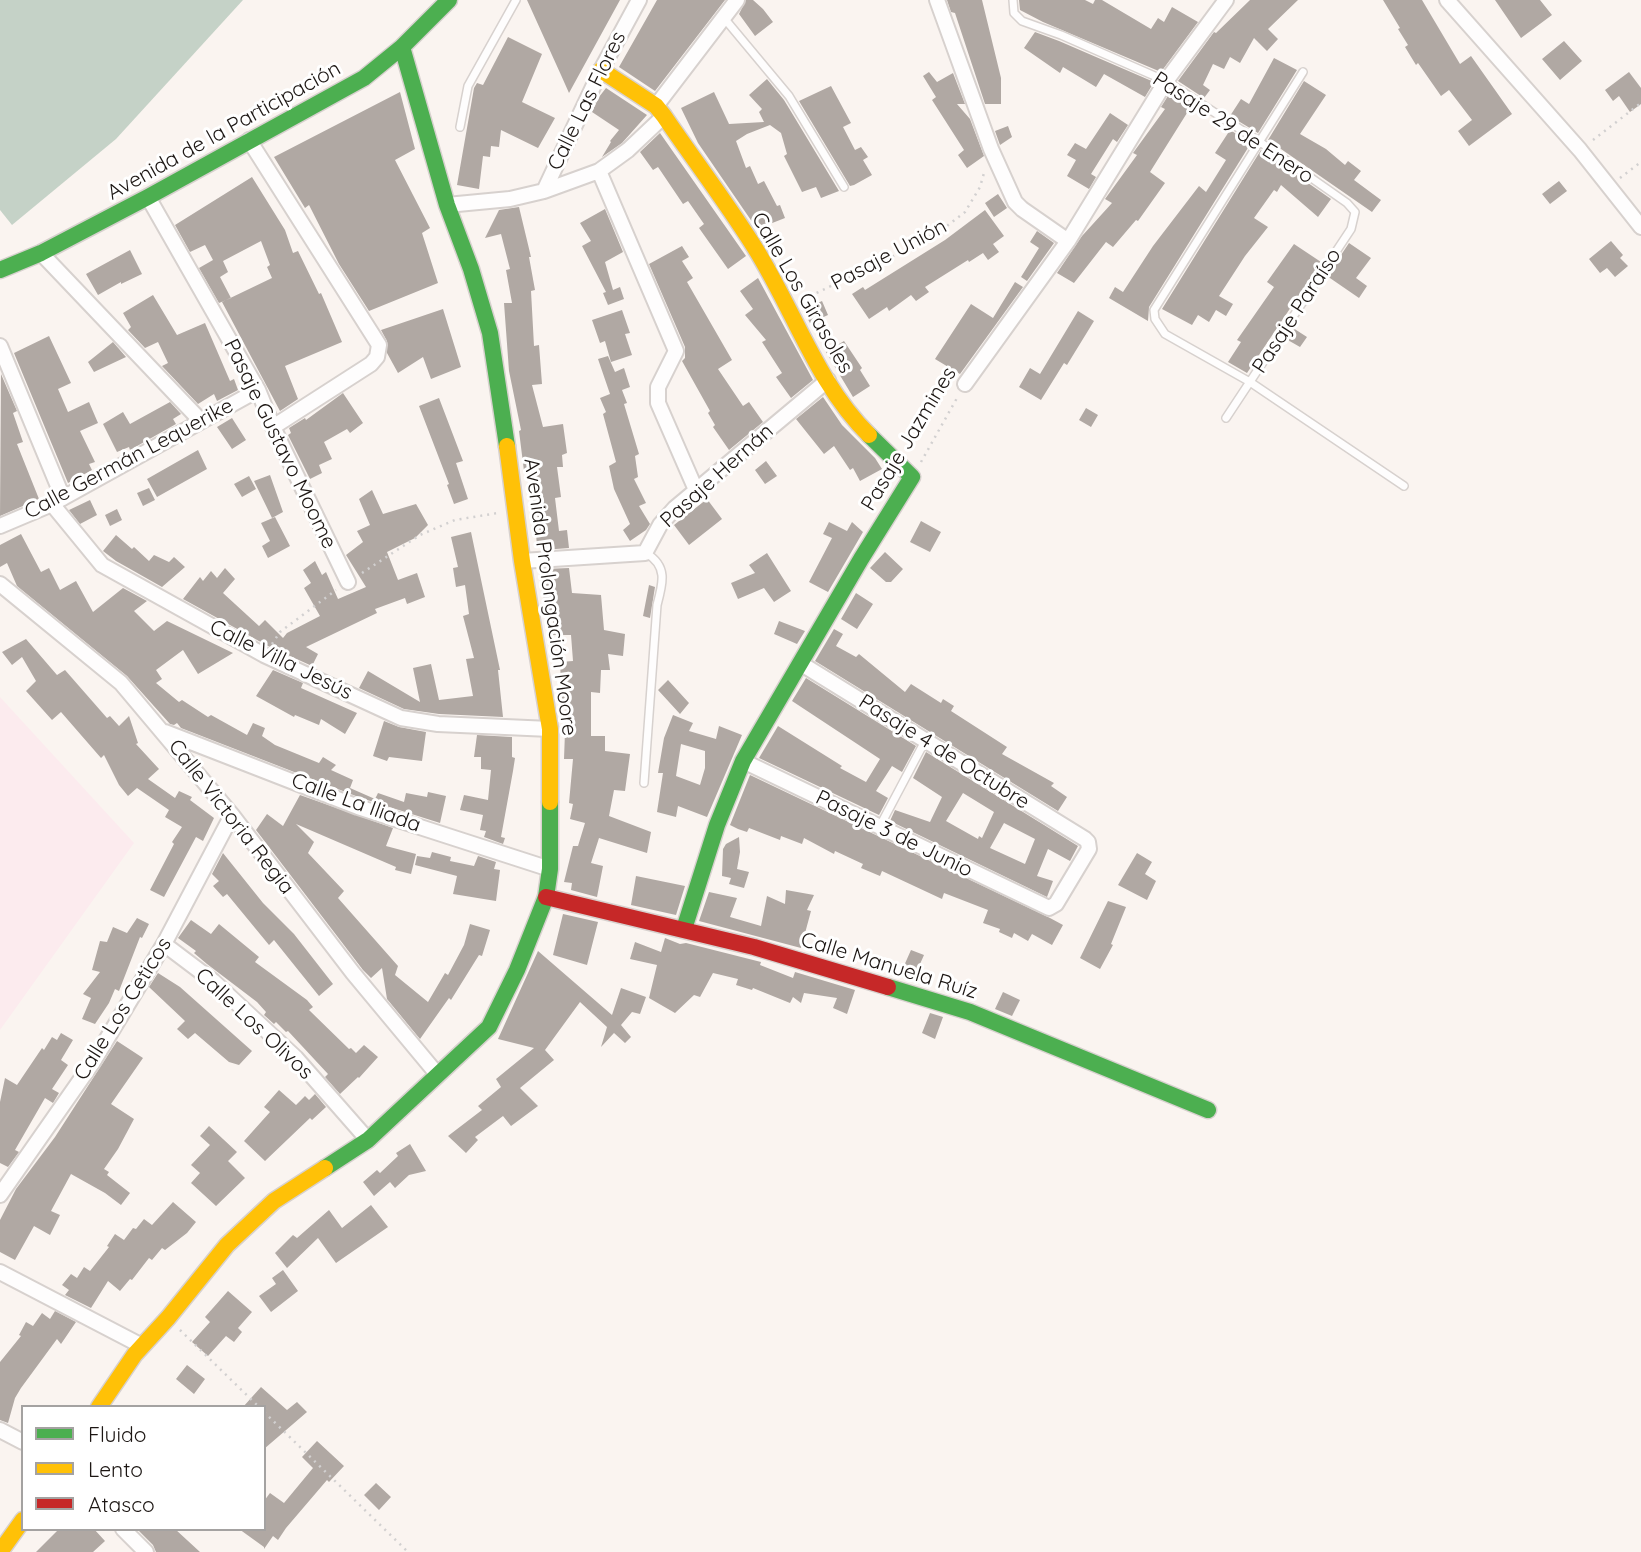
<!DOCTYPE html>
<meta charset="utf-8">
<style>
body{margin:0}
#map{position:relative;width:1641px;height:1552px;overflow:hidden;background:#faf4f0;font-family:Quicksand,sans-serif}
canvas{display:block}
.legend{position:absolute;left:21px;top:1405px;width:245px;height:126px;box-sizing:border-box;background:#fff;border:2px solid #a4a2a1;margin:0;padding:9px 12px;list-style:none;font-size:21px;color:#1c1613}
.legend li{display:flex;align-items:center;gap:14px;height:35px}
.legend b{width:35px;border:2px solid #a4a2a1}
</style>
<div id="map">
<canvas width="1641" height="1552"></canvas>
<ul class="legend">
<li><b style="height:9px;background:#4caf50"></b>Fluido</li>
<li><b style="height:9px;background:#ffc107"></b>Lento</li>
<li><b style="height:9px;background:#c62828"></b>Atasco</li>
</ul>
</div>
<script>
const context = document.querySelector('canvas').getContext('2d');
context.lineJoin = 'round';
function paint(path, color) {
  context.fillStyle = color;
  context.fill(path, 'evenodd');
}
function stroke(path, color, width, dash) {
  context.strokeStyle = color;
  context.lineWidth = width;
  context.lineCap = dash ? 'butt' : 'round';
  context.setLineDash(dash || []);
  context.stroke(path);
}
function label(font, color, halo, rows, align = 'center') {
  context.font = font + ' Quicksand,sans-serif';
  context.lineWidth = 6;
  context.setLineDash([]);
  context.textBaseline = 'middle';
  context.strokeStyle = halo;
  context.fillStyle = color;
  for (const [text, x, y, turn = 0] of rows) {
    context.save();
    context.translate(x, y);
    context.rotate((+turn || 0) * Math.PI / 180);
    context.textAlign = isNaN(turn) ? turn : align;
    if (halo) context.strokeText(text, 0, 0);
    context.fillText(text, 0, 0);
    context.restore();
  }
}
paint(new Path2D(`
 M0 697 134 843 0 1030Z`), '#fcebee');
paint(new Path2D(`
 M0 0H243L116 139 12 225 0 210Z`), '#c5d2c7');
paint(new Path2D(`
 M527 0H620L569 93 561 75Z
 M657 0H725L655 91 619 67Z
 M746 0H753L763 9 773 22 755 36 739 14Z
 M947 0H982L1001 78V104H985L955 13 951 12Z
 M1019 0H1085L1093 4 1095 0H1102L1151 29 1158 18 1164 22 1172 7 1198 22 1161 72 1043 22 1020 10Z
 M1250 0H1298L1268 29 1278 39 1267 51 1254 38 1240 63 1230 57 1224 69 1213 64 1203 85 1210 90 1204 98 1178 81 1214 32 1216 33Z
 M1383 0H1422L1460 64 1471 56 1512 114 1469 146 1458 131 1472 120 1449 90 1441 96 1418 63 1416 65 1405 47 1408 45 1398 29 1400 28Z
 M1495 0H1540L1552 15 1521 38Z
 M1035 32 1059 41 1154 82 1145 97 1104 74 1096 87 1063 67 1060 73 1024 48Z
 M508 37 542 54 522 102 555 118 538 148 501 130 499 147 491 146 490 157 483 156 479 189 457 185 474 88 477 83 483 85Z
 M1564 41 1582 61 1560 80 1542 59Z
 M1274 58 1297 70 1258 133 1230 116 1241 99 1249 104Z
 M929 72 937 82 953 73 965 104H957L970 119 984 156 967 168 958 155 964 150 932 100 936 97 923 76Z
 M1629 72 1641 88V104L1630 112 1619 96 1613 101 1605 90Z
 M767 79 784 100 839 191 821 198 816 187 802 192 784 156 787 154 781 133 770 125 747 134 736 141 746 168 750 166 758 184 764 181 777 206 780 205 785 218 757 229 698 143 681 108 714 92 729 124 764 122 759 112 762 109 749 95Z
 M1304 81 1326 95 1300 134 1326 149 1345 165 1348 161 1361 171 1354 180 1381 200 1372 212 1268 140Z
 M831 86 851 123 843 127 855 150 861 147 868 157 863 160 872 175 854 185 850 186 799 101Z
 M606 88 647 115 622 143 602 157 611 142 610 141 619 130 592 112 599 97Z
 M1171 91 1192 105 1150 172 1165 183 1138 221 1136 220 1113 247 1106 242 1074 283 1057 273 1082 236 1112 203 1105 199 1137 155 1133 153 1165 109 1161 107Z
 M400 92 415 149 395 160 430 228 422 233 438 283 369 311 339 264 309 205 305 208 274 157Z
 M1110 113 1128 125 1117 142 1113 139 1091 174 1096 177 1089 189 1067 176 1076 160 1067 155 1075 143 1086 149Z
 M1008 126 1012 137 1000 145 995 131Z
 M1230 130 1251 143 1149 307 1148 321 1109 298 1115 287 1123 292 1153 246 1199 186 1206 192 1226 160 1215 153Z
 M660 133 746 256 728 269 699 228 704 224 688 201 683 204 658 167 653 170 640 152Z
 M1261 150 1331 199 1318 217 1281 185 1277 192 1274 190 1254 218 1268 227 1245 256 1219 296 1233 304 1226 316 1216 310 1209 322 1198 315 1192 325 1162 309Z
 M252 177 285 230 293 253 298 251 319 294 321 293 342 342 285 366 298 399 280 411 222 302 272 278 267 267 270 265 261 241 223 261 228 272 220 277 231 298 219 303 199 268 213 260 205 245 190 252 175 225Z
 M1559 181 1567 191 1550 204 1542 194Z
 M998 194 1007 208 994 217 985 203Z
 M519 207 531 257H529L535 290 531 291 534 346 539 345 542 384 532 385 543 427 563 424 567 453 562 455 563 467H557L561 497 555 498 559 531 567 530 569 548 543 550 542 547H537L536 533H540L535 501H533L528 471H524L519 431 521 430 509 371 504 303H512L506 270 510 269 501 234 485 238 499 210Z
 M605 209 623 252 605 262 613 290 620 287 624 299 608 305 603 293 606 292 582 246 591 241 580 223Z
 M985 210 1004 236 993 244 999 252 988 260 983 253 969 262 968 260 925 287 929 292 916 301 911 295 889 311 887 307 869 319 852 294 863 287 865 290 945 240Z
 M1037 231 1054 243 1027 281 1021 277 1039 248 1030 242Z
 M1611 241 1623 255 1620 258 1628 266 1615 277 1607 268 1600 273 1589 259Z
 M1349 243 1371 258 1356 278 1367 286 1359 298 1327 276Z
 M1294 244 1321 262 1247 373 1228 362 1241 342 1237 340 1274 287 1267 282Z
 M682 246 689 257 682 261 693 278 687 282 732 360 718 369 743 406 749 402 763 422 729 450 713 427 715 425 708 413 710 411 682 361 685 358V347L649 264Z
 M130 250 142 274 121 284V282L98 295 86 274Z
 M758 278 813 380 791 398 776 377 782 373 762 342 766 340 745 315 753 309 740 291Z
 M1015 282 1023 287 960 374 935 359 971 304 993 318Z
 M153 295 177 335 205 323 230 381 234 379 238 390 217 401 214 394 198 404 162 366 168 363 158 342 145 348 128 330 131 327 123 313Z
 M822 301 828 315 810 323 803 310Z
 M443 309 461 367 431 379 423 357 398 373 387 353V341L381 330Z
 M622 310 630 333 625 334 632 355 611 362 605 341 600 343 592 320Z
 M1078 311 1094 321 1067 365 1064 363 1041 400 1019 387 1030 368 1040 374Z
 M1293 328 1307 337 1300 347 1286 339Z
 M49 336 71 383 58 389 68 412 89 402 98 423 80 431 95 462 89 464 92 470 68 483 14 353Z
 M844 341 862 368 860 370 870 386 853 397 826 352Z
 M113 342 126 357 94 372 88 362Z
 M608 356 615 372 624 368 630 387 622 390 627 403 624 404 639 454 635 456 638 477 634 479 646 503 639 506 650 524 646 530 630 541 623 530 630 524 614 489 609 466 616 462 603 414 606 412 600 398 610 394 598 359Z
 M1 374 17 411 13 413 23 442 17 444 39 499 0 516Z
 M343 393 363 423 350 433 347 429 324 442 332 459 319 465 322 473 310 479 288 435 291 433 289 428 305 418 306 420Z
 M823 397 842 425 875 458 882 469 860 481 853 468 850 470 834 446 824 454 796 419Z
 M439 398 463 461 456 463 468 499 454 504 447 485 449 484 419 406Z
 M170 402 181 414 173 419 176 424 130 450 129 447 117 452 103 424 123 412 130 424Z
 M1086 408 1098 415 1091 427 1079 420Z
 M232 418 246 440 232 449 217 427Z
 M198 450 207 469 157 497 147 479Z
 M766 461 777 476 765 484 755 470Z
 M270 475 283 512 272 518 254 481Z
 M249 476 256 489 242 497 234 484Z
 M149 488 155 500 143 506 137 493Z
 M372 490 383 514 416 504 428 525 415 538 387 552 398 580 417 573 425 597 407 604 405 598 375 609 377 613 306 647 318 654 312 666 268 646 183 599 200 577 203 581 211 571 217 578 225 568 235 579 223 593 259 626 265 620 283 638 287 633 320 616 304 588 311 583 303 570 315 561 322 575 326 572 338 599 366 587 346 555 363 542 357 531 370 525 359 499Z
 M707 499 722 519 689 545 674 525Z
 M90 500 97 515 80 524 69 510Z
 M117 509 122 520 110 526 105 515Z
 M275 517 290 546 268 558 262 546 270 541 261 523Z
 M921 521 941 532 930 552 910 542Z
 M829 522 847 531 852 522 863 532 828 592 809 582 832 538 823 534Z
 M471 532 500 670H498L503 717 439 714 404 709 359 688 368 671 420 702 413 668 431 664 439 700 473 696 466 659 474 658 463 616 469 614 465 585 456 587 453 568 458 567 451 537Z
 M21 534 41 572 49 568 60 590 76 581 93 612 123 588 147 601 134 611 154 631 167 621 233 653 198 674 183 650 156 670 162 679 156 683 179 702 182 700 208 717 211 715 247 735 253 723 265 728 262 736 275 745 319 763 323 757 336 765 331 770 353 780 350 788 375 799 378 793 404 802 406 793 427 797 428 792 446 796 440 823 361 798 181 728 177 723 174 725 170 724 127 676 17 586 7 563 0 567V545Z
 M116 535 132 549 134 547 149 561 154 555 169 562 174 557 185 567 162 587 116 561 103 551Z
 M885 552 903 569 891 582H886L870 568Z
 M767 553 791 591 774 602 764 588 738 599 731 583 755 573 749 565Z
 M569 568 572 593 601 595 604 630 625 634 623 656 608 654 610 670H601L600 693 591 692V736H605V751L630 754 625 791 614 790 609 816 651 832 647 853 599 838 591 863 603 866 597 897 571 890 572 883 564 882 573 846H578L585 823 570 819 573 804 569 803 573 759H564L566 705 562 706 560 662 573 661 571 635H553V620L550 621 541 588 539 574 545 573V569Z
 M649 585 655 587 650 618 643 616Z
 M856 593 873 604 857 629 841 619Z
 M779 621 805 631 797 644 774 634Z
 M834 629 843 634 836 646 856 657 859 654 905 692 911 684 941 703 943 699 954 706 951 711 1007 747 1002 754 1054 783 1051 786 1067 797 1058 811 815 661Z
 M26 639 57 675 65 670 107 718 110 716 119 726 129 716 138 743 136 744 159 769 148 779 175 798 179 791 192 797 190 800 214 818 203 841 196 837 164 897 150 890 174 844 172 842 182 827 165 817 169 810 137 788 128 796 119 785 104 755 101 758 61 712 52 720 26 691 36 681 22 657 12 665 2 652Z
 M273 670 303 683 301 688 357 713 345 734 321 719 319 725 295 715 294 717 256 696Z
 M806 678 916 746 902 772 892 766 876 791 888 798 879 815 759 758 778 726 842 766 840 768 866 782 880 759 792 701Z
 M668 680 689 703 680 714 658 690Z
 M673 715 693 723 689 731 716 739 719 726 742 735 707 817 678 806 676 817 657 812 663 773H658L664 738ZM681 744 705 751V768L700 785 676 776Z
 M384 721 399 727 426 732 422 761 389 757 387 761 373 756Z
 M477 735 512 737V757L515 758 513 771 501 837 505 838 503 844 484 837 486 831 480 830 483 815 460 810 464 795 488 800 491 770 481 769V757H474Z
 M926 752 1078 846 1070 861 1048 849 1037 876 1053 881 1047 897 890 821 895 810 930 822 942 797 913 778ZM963 793 994 812 982 838 979 836 978 839 946 821ZM1004 823 1035 839 1025 864 990 848Z
 M750 775 1050 918 1063 925 1052 945 1032 934 1028 941 1014 933 1012 938 999 932 1000 929 983 923 988 910 944 893 942 899 882 871 880 876 861 868 863 864 835 851 834 854 804 838 802 844 781 836 780 840 749 828 747 832 738 829 730 825Z
 M300 795 393 828 386 846 416 854 411 874 395 870 396 867 296 824 314 842 308 853 344 891 338 898 398 966 395 975 428 1002 445 973 448 975 464 945 470 924 490 930 482 956 479 955 451 1000 449 998 420 1039 387 999 382 968 371 978 363 970 256 830 267 814 283 826Z
 M739 837 740 852 737 869 749 872 744 888 729 884 731 878 722 876 723 849 726 844Z
 M432 852 451 857 450 861 474 866 478 856 496 862 494 869 500 870 496 901 453 894 457 876 415 865 417 856 430 858Z
 M223 853 263 903 294 934 333 984 319 996 274 940 269 945 227 894 223 897 213 886 219 881 212 874Z
 M1137 853 1152 862 1145 874 1156 881 1147 900 1118 885Z
 M636 876 685 886 676 915 631 905Z
 M786 890 814 895 807 910 811 911 801 948 699 921 709 892 737 898 730 917 761 926 767 896 785 904Z
 M1108 901 1126 907 1111 944 1113 945 1100 969 1080 958Z
 M563 914 598 922 587 965 553 955Z
 M137 918 149 924 142 938 140 937 119 991 115 989 109 1003 95 1024 82 1019 91 998 83 994 100 972 92 970 100 941 107 942 113 927 127 933Z
 M191 920 211 934 219 924 259 957 255 962 307 1000 313 1007 309 1010 349 1049 351 1048 356 1053 364 1045 378 1057 359 1078 358 1077 340 1094 325 1077 328 1074 288 1031 286 1032 276 1022 274 1024 264 1015 266 1012 257 1002 207 964 194 953 196 951 178 938Z
 M665 938 680 944 686 943 761 962 760 965 793 978 795 972 855 990 847 1014 833 1008 837 998 804 993 801 1003 793 997 790 1003 753 988 752 990 736 985 738 979 713 973 700 997 694 995 675 1013 649 998 657 965 630 959 635 942 661 952Z
 M911 950 924 955 916 973 903 968Z
 M538 951 612 1015 621 988 646 997 640 1014 632 1012 621 1025 631 1037 625 1043 614 1033 601 1047 607 1027 580 1002 545 1050 554 1060 520 1088 538 1106 511 1126 503 1116 475 1137 478 1140 466 1153 448 1136 482 1110 478 1106 501 1087 496 1079 534 1048 498 1039Z
 M158 973 180 987 252 1051 239 1065 229 1062 195 1033 188 1039 177 1029 185 1021 149 987Z
 M1003 992 1020 1000 1012 1016 995 1009Z
 M930 1013 943 1017 935 1039 922 1033Z
 M61 1033 73 1040 61 1060 68 1065 52 1089 59 1093 53 1103 45 1098 15 1150 19 1152 8 1167 0 1163V1102L5 1078 17 1085 42 1048 44 1050 52 1037 57 1040Z
 M117 1041 143 1058 111 1104 134 1119 118 1149 104 1169 109 1172 107 1175 130 1193 121 1205 105 1193 71 1174 51 1211 60 1215 50 1235 34 1226 15 1260 0 1252V1220L16 1189 55 1137Z
 M279 1090 296 1105 305 1096 309 1100 315 1094 326 1107 312 1120 310 1118 265 1161 244 1141 270 1112 264 1107Z
 M209 1126 237 1152 228 1161 245 1178 216 1206 191 1183 200 1173 191 1165 210 1145 200 1136Z
 M410 1144 426 1171 409 1175 395 1188 390 1182 374 1196 363 1182 377 1170 380 1173 398 1156 396 1153Z
 M173 1202 196 1222 187 1233 165 1250 162 1248 152 1260 149 1258 132 1280 130 1279 120 1291 108 1281 91 1308 65 1295 69 1290 62 1285 71 1274 77 1278 84 1267 90 1271 109 1247 107 1246 115 1234 124 1240 133 1228 136 1229 144 1219 152 1225Z
 M371 1205 388 1227 336 1263 318 1238 287 1268 275 1253 293 1235 297 1238 329 1210 342 1228Z
 M283 1270 298 1291 271 1312 259 1296 276 1284 272 1278Z
 M228 1291 252 1312 238 1328 242 1332 234 1342 226 1336 208 1356 192 1342 210 1322 205 1317Z
 M55 1311 76 1322 61 1344 57 1339 21 1388 15 1398 8 1423 0 1420V1362L21 1336 19 1335 26 1322 33 1326 42 1313 50 1319Z
 M187 1365 205 1379 194 1394 176 1379Z
 M261 1387 287 1410 297 1402 307 1412 264 1449V1407H243Z
 M317 1441 344 1466 329 1482 327 1480 286 1528 278 1540 273 1536 264 1549V1547L239 1529H264V1501L270 1493 284 1503 313 1468 302 1457Z
 M376 1483 391 1497 379 1510 364 1495Z
 M59 1529H94L105 1541 93 1552H36Z
 M137 1529H175L200 1552H156L153 1545Z`), '#b0a8a3');
const lane = new Path2D(`
 M1013 0 1014 13 1022 21 1061 35 1166 81 1260 142 1347 203 1355 212 1351 229 1226 418
 M724 18 789 96 844 187
 M1303 72 1154 310 1155 319 1165 334 1250 382 1404 486
 M460 127 468 86 516 0
 M644 783 657 605C663 583 668 566 646 553
 M880 826 925 741`);
const street = new Path2D(`
 M937 0 991 149 1015 202 1022 209 1068 241
 M1447 0 1580 150 1641 227
 M656 106 737 0
 M249 140 379 345 377 357 371 364 273 427
 M599 171 676 351 658 387V403L696 490
 M544 191 599 171 628 150 664 116
 M148 197 258 390 273 427 348 582
 M447 205 510 199 544 191 601 70 639 0
 M41 253 201 421
 M0 346 63 498
 M965 384 1068 241 1166 81 1226 0
 M52 504 102 565 264 655 401 718 438 724 550 729
 M0 526 52 504 258 390
 M522 561 645 553 660 525 675 508 828 380
 M0 584 121 683 232 815 353 973 437 1074
 M165 732 358 807 550 869
 M743 761 1049 908 1056 904 1089 849 1088 842 1085 839 800 663
 M164 944 213 981 296 1058 368 1140
 M0 1195 93 1062 164 944 232 815
 M0 1272 142 1346
 M0 1430 23 1442
 M123 1529 146 1552`);
const fast = new Path2D(`
 M402 47 447 205 471 269 490 333 507 446
 M0 270 41 253 148 197 364 78 402 47 449 0
 M684 929 717 825 743 761 861 559 912 477 869 435
 M888 987 970 1012 1208 1110
 M325 1168 368 1140 489 1027 517 970 546 897 550 869V802`);
const slow = new Path2D(`
 M601 70 656 106 664 116C694 160 727 203 755 248 794 310 817 384 869 435
 M507 446 522 561 550 729V802
 M99 1407 135 1354 168 1318 227 1245 274 1201 325 1168
 M0 1552 23 1520`);
const jam = new Path2D(`
 M546 897 754 947 888 987`);
stroke(lane, '#d7d1ce', 10);
stroke(street, '#d7d1ce', 18);
stroke(fast, '#d7d1ce', 19);
stroke(slow, '#d7d1ce', 19);
stroke(jam, '#d7d1ce', 19);
stroke(new Path2D(`
 M1593 140 1641 103
 M1620 178 1641 162
 M804 299 910 248 943 229 965 212 980 187 984 173
 M921 462 957 398
 M362 573 420 535 455 520 498 513
 M272 644 280 632 336 590
 M180 1330 259 1407
 M264 1412 408 1552`), '#d2d0d0', 2.5, [2, 5]);
stroke(lane, '#fefdfd', 7);
stroke(street, '#fefdfd', 14);
stroke(fast, '#4caf50', 16);
stroke(slow, '#ffc107', 16);
stroke(jam, '#c62828', 16);
label('21px', '#1c1613', '#fff', [
 ["Calle Las Flores",587,101,-64],
 ["Pasaje 29 de Enero",1233,128,33],
 ["Avenida de la Participación",224,131,-29],
 ["Pasaje Unión",889,255,-28],
 ["Calle Los Girasoles",802,293,60],
 ["Pasaje Paraíso",1297,311,-57],
 ["Pasaje Jazmines",909,439,-59],
 ["Pasaje Gustavo Moome",280,444,64],
 ["Calle Germán Lequerike",129,459,-28],
 ["Pasaje Hernán",717,476,-42],
 ["Avenida Prolongación Moore",550,597,82],
 ["Calle Villa Jesús",281,660,26],
 ["Pasaje 4 de Octubre",944,752,32],
 ["Calle La Iliada",356,803,20],
 ["Calle Victoria Regia",231,817,52],
 ["Pasaje 3 de Junio",894,834,26],
 ["Calle Manuela Ruíz",889,966,17],
 ["Calle Los Ceticos",123,1009,-58],
 ["Calle Los Olivos",254,1024,43]
]);
</script>
